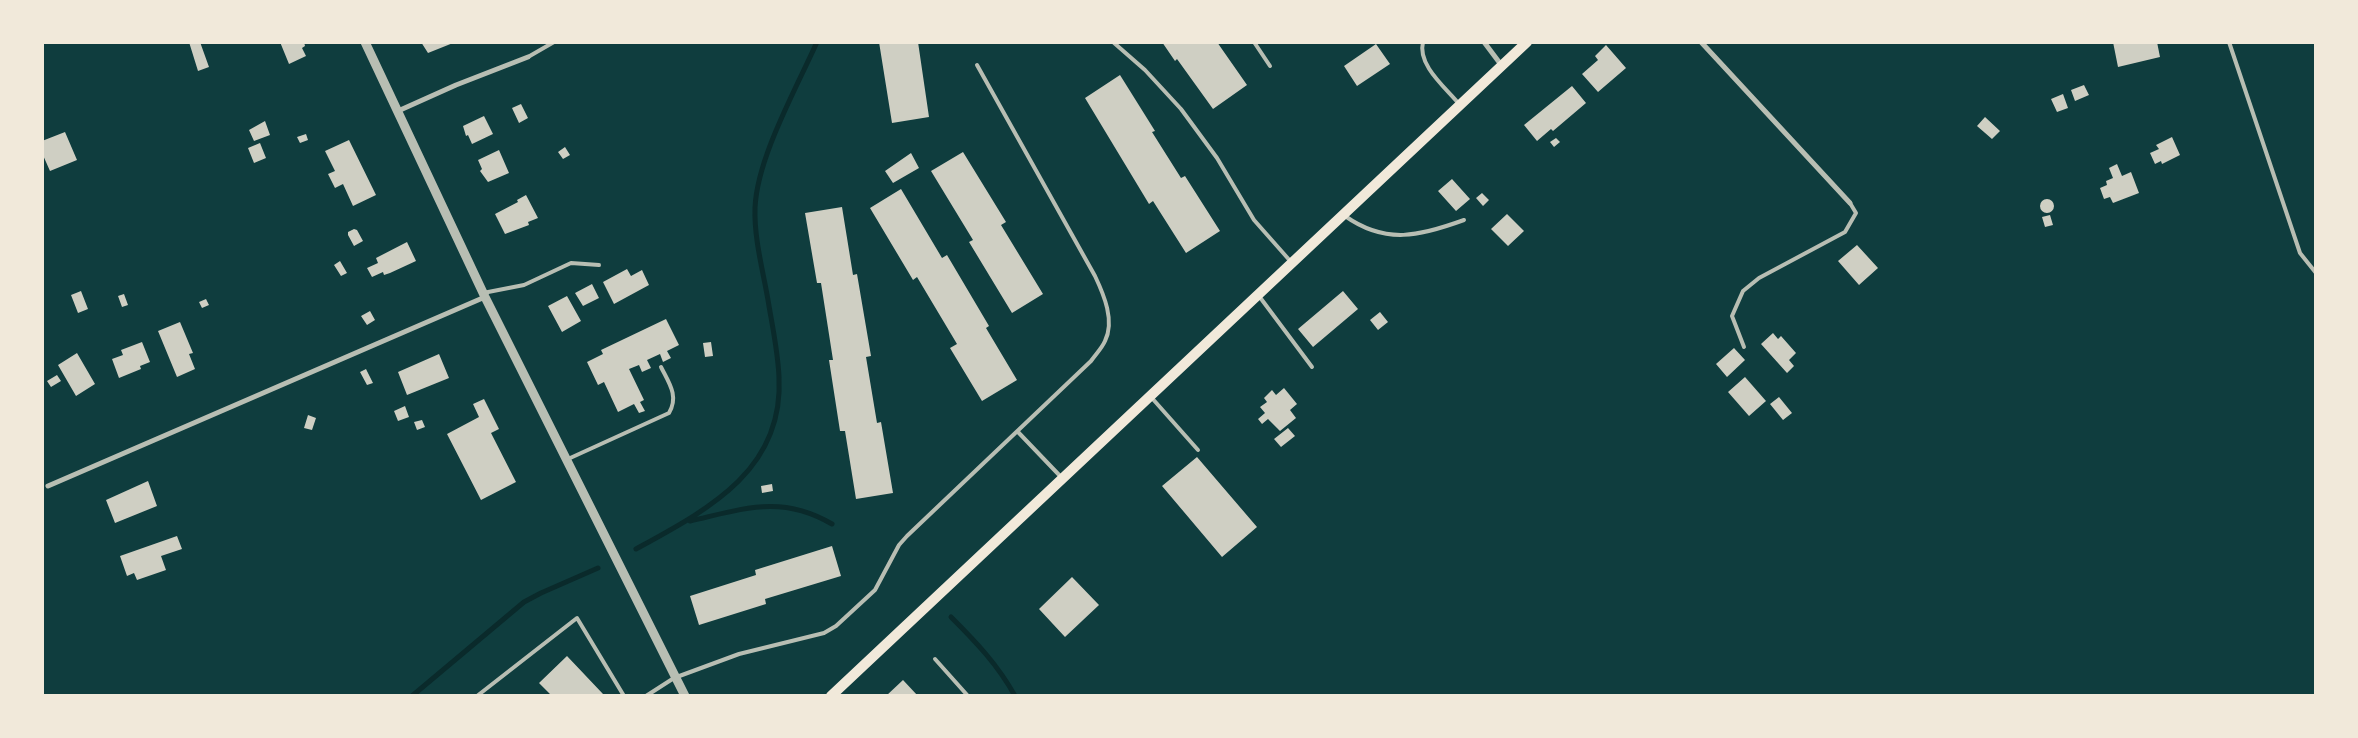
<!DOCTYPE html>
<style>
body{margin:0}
#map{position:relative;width:2358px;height:738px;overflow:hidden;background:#0f3d3e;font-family:"DM Sans",sans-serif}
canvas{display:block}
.frame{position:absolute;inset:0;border:44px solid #f1e9da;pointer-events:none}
</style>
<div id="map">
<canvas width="2358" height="738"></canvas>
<div class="frame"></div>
</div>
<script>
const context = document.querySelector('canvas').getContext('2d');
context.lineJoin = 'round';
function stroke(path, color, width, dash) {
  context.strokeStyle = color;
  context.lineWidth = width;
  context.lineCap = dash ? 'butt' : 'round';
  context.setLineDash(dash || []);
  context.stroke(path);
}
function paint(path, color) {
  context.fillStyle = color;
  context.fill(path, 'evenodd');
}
stroke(new Path2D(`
 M690 521C743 509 781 494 832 524
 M636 549C707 510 784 471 779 377 778 353 773 329 769 306 764 274 754 241 755 208 757 158 796 89 817 42
 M951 617C976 642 998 665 1015 696
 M412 696 524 602 541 593 598 568`), '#0a2a2b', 5);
paint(new Path2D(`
 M189 42H200L209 67 198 71Z
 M280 42H304L305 46 302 48 306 56 289 64Z
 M421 42H453V43L428 53Z
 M879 42H918L929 117 892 123Z
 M1162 42H1217L1247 85 1213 109 1177 59 1175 61Z
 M2113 42H2157L2160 57 2118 67Z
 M1376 44 1390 64 1357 86 1344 66Z
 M1606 45 1626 68 1598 92 1582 74 1598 60 1595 56Z
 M1120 75 1155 131 1152 132 1181 178 1185 176 1220 231 1186 253 1153 201 1149 204 1085 98Z
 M2084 85 2089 95 2075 101 2071 90Z
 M1572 86 1586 103 1553 131 1551 129 1537 141 1524 125Z
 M2063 94 2068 108 2057 112 2051 99Z
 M521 104 528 118 519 123 512 108Z
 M484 116 493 134 472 144 468 135 466 136 463 126Z
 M1985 117 2000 131 1992 139 1977 126Z
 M265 121 270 135 254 141 249 130Z
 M65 132 77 160 50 171 42 153V141Z
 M306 134 308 140 300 143 297 137Z
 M2172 137 2180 155 2162 164 2161 161 2155 164 2150 153 2159 149 2156 145Z
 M1556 138 1560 142 1554 147 1550 142Z
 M349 140 376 195 353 206 343 184 335 188 328 174 335 171 325 151Z
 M260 143 266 158 254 163 248 148Z
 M565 147 570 155 563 159 558 152Z
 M499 150 509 173 488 182 480 171 482 169 478 160Z
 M963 152 1006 222 1001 225 1043 294 1012 313 969 242 973 240 931 171Z
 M911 153 919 168 893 183 885 171Z
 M2117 164 2122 176 2131 172 2139 193 2113 203 2110 197 2104 199 2100 188 2107 185 2106 181 2113 178 2109 168Z
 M1452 179 1470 199 1456 211 1438 191Z
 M901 189 942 258 947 255 989 326 986 328 1017 380 982 401 950 348 957 344 917 277 913 280 870 208Z
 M1482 193 1489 200 1483 206 1476 198Z
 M526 195 538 218 528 222 529 225 505 234 495 214 518 202 517 200Z
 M2040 206a7 7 0 1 1 14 0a7 7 0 1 1-14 0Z
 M842 207 853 275 857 274 871 356 866 357 877 423 881 422 893 493 856 499 845 431H840L829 360H833L821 283H817L805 213Z
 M1507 214 1524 231 1508 246 1491 229Z
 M2050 215 2053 225 2045 227 2042 217Z
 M354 229 357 230 363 241 354 246 348 235V232Z
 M407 242 416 261 390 273 384 275 383 272 372 277 367 268 378 263 376 258Z
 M1857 245 1878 268 1859 285 1838 261Z
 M340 261 347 273 341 276 334 265Z
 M627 269 631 276 642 270 649 285 614 304 603 282Z
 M592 284 599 298 583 306 575 293Z
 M81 291 88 309 78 313 71 295Z
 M1343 291 1358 309 1313 347 1298 329Z
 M124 294 128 305 122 307 118 296Z
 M567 296 581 321 562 332 548 306Z
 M206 299 209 305 202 308 199 302Z
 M370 311 375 320 367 325 361 316Z
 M1380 312 1388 322 1378 330 1370 320Z
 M666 319 679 345 667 351 671 358 663 362 660 354 647 360 651 368 642 372 639 365 629 369 644 400 640 402 645 411 639 413 634 404 618 412 604 382 598 385 587 362 603 354 601 350Z
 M180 322 193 353 189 354 195 369 177 377 158 331Z
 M1773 333 1778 339 1781 336 1796 353 1789 360 1794 366 1787 373 1761 344Z
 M142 342 150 362 140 366 141 369 119 378 112 359 123 355 121 350Z
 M711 342 713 356 705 357 703 343Z
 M1734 348 1745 360 1727 377 1716 364Z
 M77 353 95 384 76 396 58 365Z
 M439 354 449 378 407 395 398 372Z
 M366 369 373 383 367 385 360 372Z
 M57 375 61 381 51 387 47 381Z
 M1745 377 1766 401 1749 416 1728 392Z
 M1284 388 1297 404 1290 410 1296 418 1280 431 1268 419 1262 424 1258 419 1265 413 1260 407 1267 402 1264 398 1272 390 1276 395Z
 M1779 397 1792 413 1783 420 1770 404Z
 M484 399 499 429 491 433 516 482 481 500 447 434 479 417 473 404Z
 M405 406 409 417 398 421 394 411Z
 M308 415 316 418 312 430 304 428Z
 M422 420 425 427 417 430 414 422Z
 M1288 428 1295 436 1281 447 1274 439Z
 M1197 457 1257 527 1222 557 1162 486Z
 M148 481 157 506 115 523 106 500Z
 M772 484 773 491 762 493 761 486Z
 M177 536 182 549 161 556 166 570 137 580 134 573 127 576 120 556Z
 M832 546 841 576 765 599 766 604 699 625 690 596 756 575 755 570Z
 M1072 577 1099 605 1065 637 1039 609Z
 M567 656 603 694 601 696H552L539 683Z
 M903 680 918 696H886Z`), '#cfcfc3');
stroke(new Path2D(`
 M1113 42 1145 70 1181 109 1217 158 1254 220 1292 263
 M1254 42 1270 66
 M1423 42C1417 65 1446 88 1459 104
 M2229 42 2300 253 2316 273
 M528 57 554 42
 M1345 216C1386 245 1420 236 1464 220
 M483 293 524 285 571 263 599 265
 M1259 296 1312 367
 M1744 347 1732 316 1743 291 1759 278 1845 232 1856 213 1850 203
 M1151 397 1198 450
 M1018 432 1062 478
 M568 459 669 413C679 396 669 383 661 367
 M935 659 968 696
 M477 696 577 618 624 696
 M646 696 674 678 739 654 824 633 836 626 875 590 899 545 907 536 1091 361C1096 354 1102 348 1105 341 1115 321 1104 295 1095 276L977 65`), '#b8beb3', 4);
stroke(new Path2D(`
 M1484 42 1502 66
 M1701 42 1850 203
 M398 111 456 85 528 57
 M48 486 485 297`), '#b8beb3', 5);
stroke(new Path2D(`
 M365 42 485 297 685 696`), '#b8beb3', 9);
stroke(new Path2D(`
 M831 696 1527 42`), '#f1e9da', 10);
</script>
